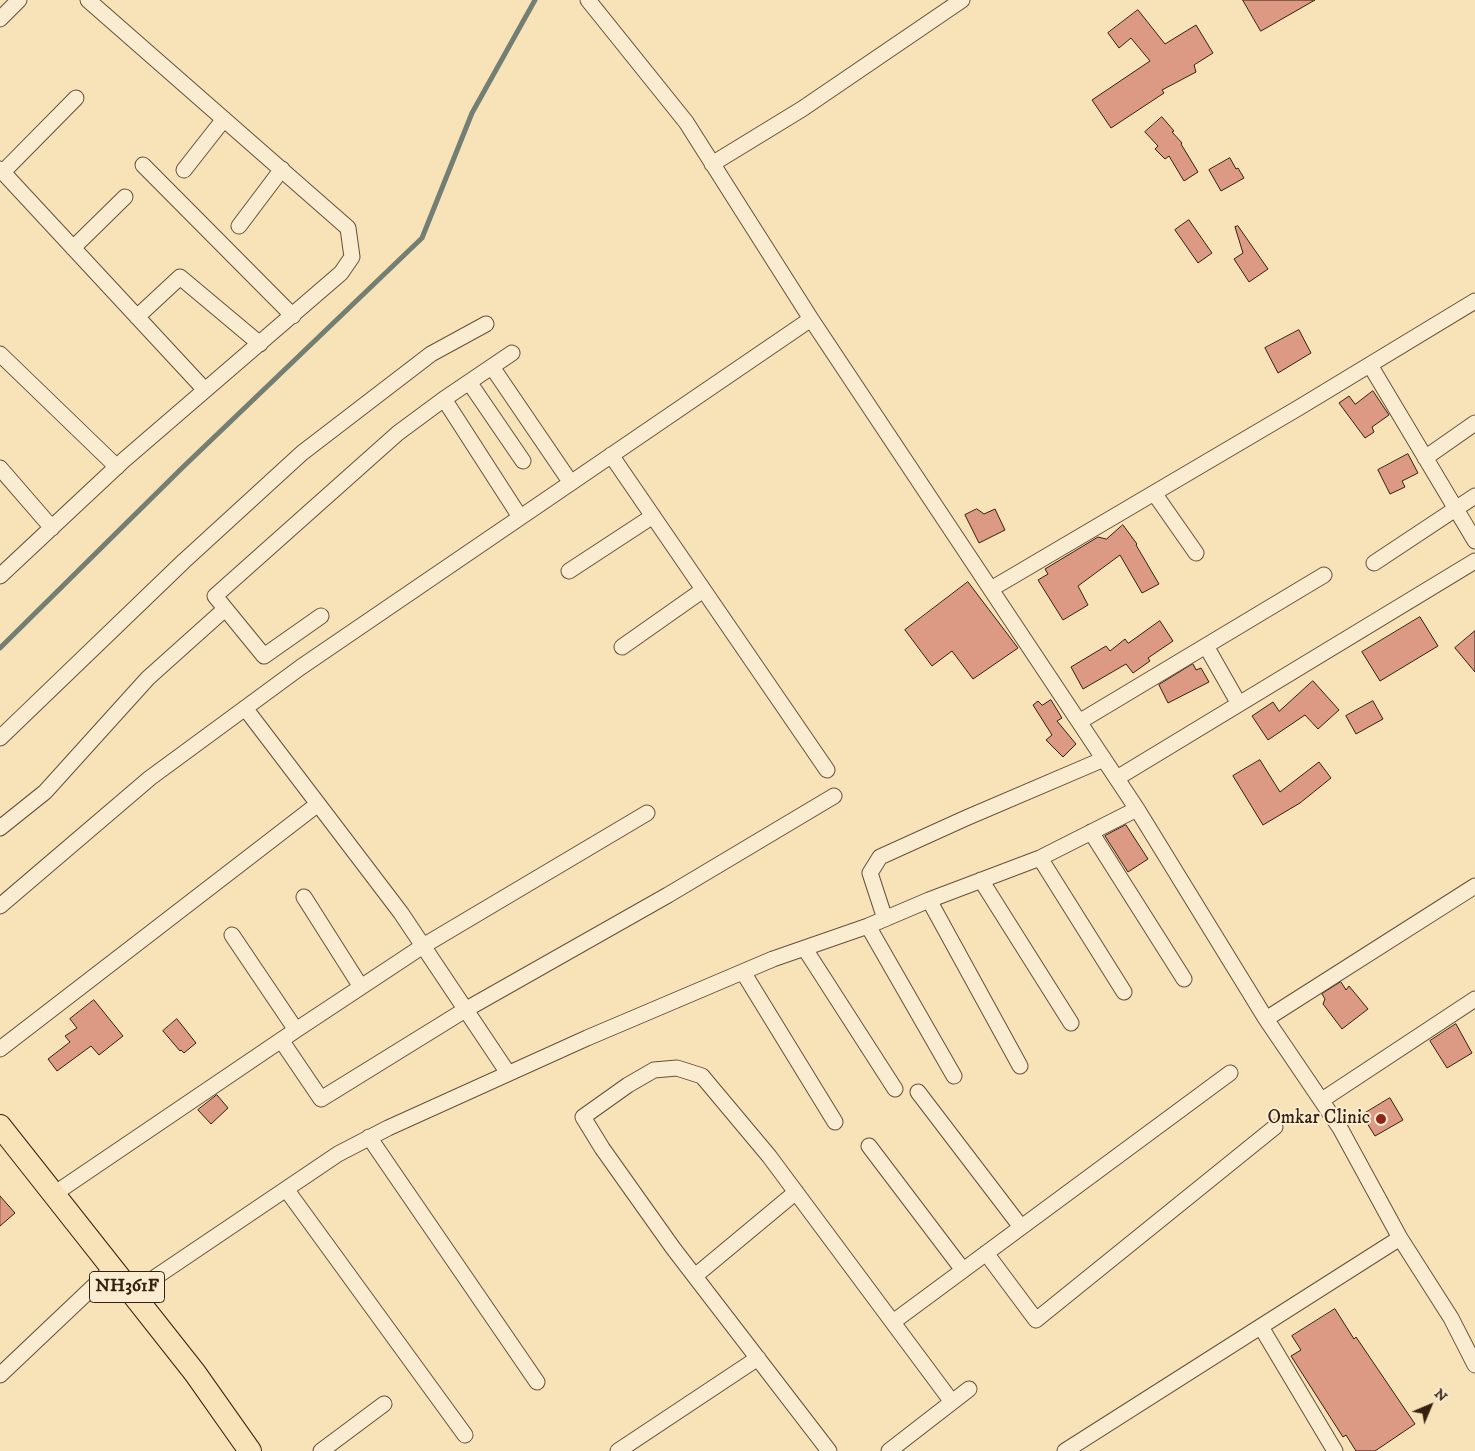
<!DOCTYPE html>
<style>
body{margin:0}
#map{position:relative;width:1475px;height:1451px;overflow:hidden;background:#f8e2b8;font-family:"IM FELL DW Pica",serif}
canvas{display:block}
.north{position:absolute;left:1405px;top:1381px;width:50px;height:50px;-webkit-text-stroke:4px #faecd1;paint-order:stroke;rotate:45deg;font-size:14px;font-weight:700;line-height:20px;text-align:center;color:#342111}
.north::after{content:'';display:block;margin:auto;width:18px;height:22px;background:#342111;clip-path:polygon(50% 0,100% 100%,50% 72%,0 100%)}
</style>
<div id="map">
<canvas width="1475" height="1451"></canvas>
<div class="north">N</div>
</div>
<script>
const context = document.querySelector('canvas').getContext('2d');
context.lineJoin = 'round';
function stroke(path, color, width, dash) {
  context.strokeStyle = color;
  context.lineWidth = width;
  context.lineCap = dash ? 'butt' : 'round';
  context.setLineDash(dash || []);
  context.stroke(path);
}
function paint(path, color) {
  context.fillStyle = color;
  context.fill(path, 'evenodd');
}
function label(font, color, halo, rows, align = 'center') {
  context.font = font + ' "IM FELL DW Pica",serif';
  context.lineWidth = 4;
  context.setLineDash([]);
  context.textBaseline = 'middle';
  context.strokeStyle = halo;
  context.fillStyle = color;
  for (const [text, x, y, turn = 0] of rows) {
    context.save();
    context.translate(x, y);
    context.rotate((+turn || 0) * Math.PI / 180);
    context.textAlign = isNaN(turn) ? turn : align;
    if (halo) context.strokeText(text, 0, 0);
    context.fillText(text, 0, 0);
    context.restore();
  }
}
stroke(new Path2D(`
 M0 648 181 469 422 238 472 113 535 0`), '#747f73', 5);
const building = new Path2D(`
 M1243 0H1315L1261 31Z
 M1138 10 1165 44 1196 25 1213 53 1194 65 1196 72 1162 90 1164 93 1111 128 1092 100 1150 61 1131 38 1119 48 1108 33Z
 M1162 117 1174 131 1172 132 1182 143 1181 144 1198 172 1184 181 1169 156 1165 159 1155 149 1158 146 1145 132Z
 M1230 158 1236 169 1238 168 1244 178 1221 191 1209 170Z
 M1189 220 1212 253 1198 263 1175 230Z
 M1238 226 1268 269 1249 282 1234 259 1243 253 1235 227Z
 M1299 330 1311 353 1278 373 1265 348Z
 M1373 391 1389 415 1372 427 1374 432 1365 438 1339 403 1349 396 1355 404Z
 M1408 454 1418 473 1402 481 1405 487 1390 494 1378 470Z
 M977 509 984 514 995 509 1005 530 979 543 965 515Z
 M1123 525 1137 544 1136 545 1159 584 1142 593 1120 555 1078 586 1088 605 1063 620 1038 580 1048 574 1045 569 1098 537 1106 539Z
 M968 582 1018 648 973 679 952 651 932 666 905 630Z
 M1420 617 1438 646 1380 681 1362 652Z
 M1160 621 1173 641 1148 658 1150 661 1133 673 1126 664 1083 689 1071 667 1106 646 1110 651 1125 639 1128 643Z
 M1475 631V672L1455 648Z
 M1193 664 1196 670 1201 668 1209 682 1168 703 1159 685Z
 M1313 681 1339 710 1318 729 1305 715 1268 740 1252 716 1273 702 1279 711Z
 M1051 700 1062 718 1057 721 1076 744 1063 757 1046 740 1052 735 1033 705 1038 701 1042 705Z
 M1373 701 1383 719 1356 734 1346 716Z
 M1260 760 1280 792 1319 762 1331 778 1300 803 1263 825 1233 776Z
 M1126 825 1148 859 1128 872 1105 836Z
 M1341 982 1346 990 1349 986 1368 1009 1342 1029 1323 1004 1325 999 1322 994Z
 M94 1000 123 1036 99 1055 91 1046 57 1071 48 1059 70 1042 65 1036 77 1028 70 1019Z
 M177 1019 196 1043 184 1053 181 1050 180 1051 163 1031Z
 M1456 1024 1472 1053 1447 1068 1430 1041Z
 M217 1095 228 1108 211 1124 198 1110Z
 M1390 1098 1403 1120 1375 1136 1362 1115Z
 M0 1196 15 1213 0 1226Z
 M1335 1309 1354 1339 1356 1337 1415 1424 1375 1451H1356L1346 1435 1343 1437 1291 1356 1301 1350 1292 1336Z`);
paint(building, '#dc9983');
stroke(building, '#342111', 1);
const minor = new Path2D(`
 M588 0 686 122 811 319 1137 809 1266 1019 1340 1128 1400 1238 1451 1318 1475 1365
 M0 19 19 0
 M712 164 802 109 962 0
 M143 165 293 316
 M0 169 205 390
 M184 170 224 119
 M3 172 76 98
 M239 226 282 169
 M73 248 125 197
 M137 317 180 277 260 344
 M0 354 117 467
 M1370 365 1475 541
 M492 367 571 483
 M469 382 523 461
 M444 399 512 353
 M611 455 827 770
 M1425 458 1475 423
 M0 468 52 528
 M1154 493 1196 553
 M1374 563 1475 496
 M569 571 653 516
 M0 576 124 460 341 273 352 257 348 228 88 0
 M991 589 1300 407 1475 301
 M321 616 264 656 215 596 398 433 444 399 520 517
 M1206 646 1239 704
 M622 647 703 590
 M245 708 401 913 508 1073
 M1079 722 1324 575
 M0 738 184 561 302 453 431 354 486 324
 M1117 778 1475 561
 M0 828 45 792 148 678 225 609
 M1091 832 1184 979
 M1040 858 1124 992
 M981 880 1071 1023
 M304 897 361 987
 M929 900 1020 1066
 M0 906 150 778 301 667 811 319
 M885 919 870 873 880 857 966 818 1104 759
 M868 926 954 1076
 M232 935 296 1030
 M805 949 895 1089
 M743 972 835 1122
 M1266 1019 1475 886
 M281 1040 321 1099 465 1010 668 895 834 796
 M0 1049 318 804
 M918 1092 1021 1227
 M1322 1100 1475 999
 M369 1137 537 1382
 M869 1146 963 1270
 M286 1189 465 1435
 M54 1194 296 1030 423 946 647 813
 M986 1253 1036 1320 1275 1127
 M695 1276 796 1192
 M132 1293 338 1154 388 1128 587 1038 773 959 868 926 929 900 1040 858 1137 809
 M893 1322 1230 1073
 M1261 1327 1335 1451
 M0 1375 113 1268
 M321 1451 384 1404
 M618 1451 758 1358
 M829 1451 673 1248 602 1148 583 1117 628 1085 654 1070 677 1068 702 1076 769 1156 952 1402
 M889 1451 969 1389
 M1065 1451 1400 1238`);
const highway = new Path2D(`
 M0 1126 195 1373 250 1451`);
stroke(minor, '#65513b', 17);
stroke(highway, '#342111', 24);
stroke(minor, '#faecd1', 15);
stroke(highway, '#f8e2b8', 22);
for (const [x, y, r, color] of [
 [1381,1119,6,"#8f2418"]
]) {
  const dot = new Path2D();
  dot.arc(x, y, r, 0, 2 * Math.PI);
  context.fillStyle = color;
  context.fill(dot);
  stroke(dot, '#faecd1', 2);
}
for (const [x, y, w] of [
 [127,1287,75]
]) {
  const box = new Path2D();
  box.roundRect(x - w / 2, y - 15.5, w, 31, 4);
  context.fillStyle = '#faecd1';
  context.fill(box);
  stroke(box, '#342111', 1);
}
label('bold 18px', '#342111', null, [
 ["NH361F",127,1287]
]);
label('19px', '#342111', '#faecd1', [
 ["Omkar Clinic",1370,1119]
], 'right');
</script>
